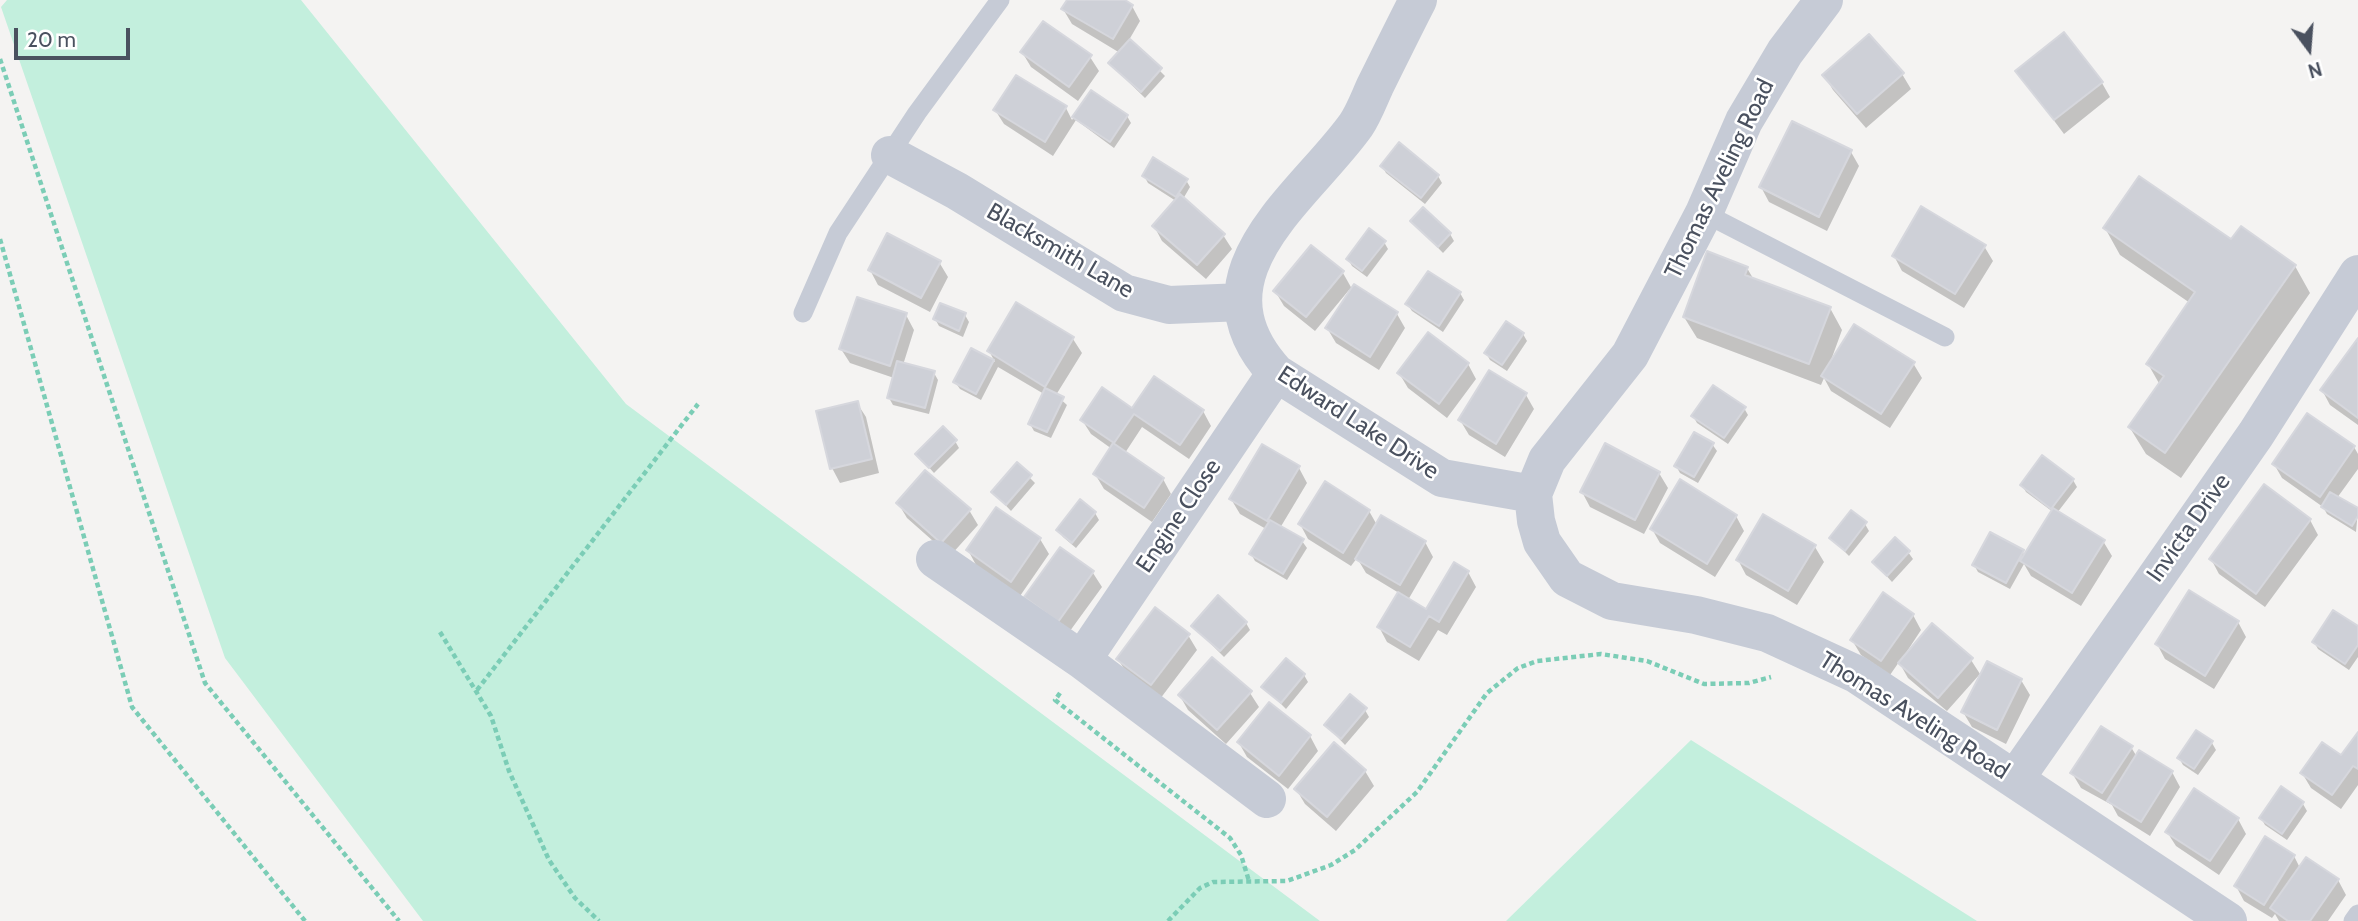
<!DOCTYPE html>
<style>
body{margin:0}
#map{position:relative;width:2358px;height:921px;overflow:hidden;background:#f4f3f2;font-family:Cabin,sans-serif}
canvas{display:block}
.north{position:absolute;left:2274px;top:14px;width:70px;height:70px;-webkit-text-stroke:5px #fff;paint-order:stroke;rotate:164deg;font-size:19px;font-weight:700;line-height:28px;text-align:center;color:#4a515f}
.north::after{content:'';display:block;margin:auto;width:24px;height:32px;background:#4a515f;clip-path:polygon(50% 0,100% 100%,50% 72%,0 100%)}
.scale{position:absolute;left:14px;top:28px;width:116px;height:32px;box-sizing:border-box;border:4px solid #4a515f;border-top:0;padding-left:9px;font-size:21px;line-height:24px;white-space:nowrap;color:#4a515f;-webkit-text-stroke:5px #fff;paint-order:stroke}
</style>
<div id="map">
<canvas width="2358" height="921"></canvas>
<div class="north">N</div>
<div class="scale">20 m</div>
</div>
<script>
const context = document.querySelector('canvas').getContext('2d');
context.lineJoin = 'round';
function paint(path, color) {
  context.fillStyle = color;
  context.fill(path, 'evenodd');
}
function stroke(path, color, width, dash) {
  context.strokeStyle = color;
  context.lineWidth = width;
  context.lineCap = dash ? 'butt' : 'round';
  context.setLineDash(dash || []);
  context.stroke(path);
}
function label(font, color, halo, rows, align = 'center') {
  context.font = font + ' Cabin,sans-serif';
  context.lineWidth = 5;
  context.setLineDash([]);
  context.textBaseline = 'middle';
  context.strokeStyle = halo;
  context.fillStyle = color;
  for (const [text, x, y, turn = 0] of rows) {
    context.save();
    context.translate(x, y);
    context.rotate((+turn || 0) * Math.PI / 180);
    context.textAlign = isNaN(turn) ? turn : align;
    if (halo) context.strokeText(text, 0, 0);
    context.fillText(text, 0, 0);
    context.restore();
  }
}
paint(new Path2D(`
 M7 0H301L626 404 1320 921H423L225 658 1 7Z
 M1691 740 1977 921H1506Z`), '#c3efdd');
paint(new Path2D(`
 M1069 0H1121L1132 6 1140 21 1129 40 1165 76 1145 98 1110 64 1120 53 1072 24 1063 9Z
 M1022 52 1090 57 1099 71 1078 101 1031 67Z
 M2017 71 2102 83 2110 97 2064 134Z
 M1902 74 1911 89 1866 128 1833 90 1824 75Z
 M1091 92 1127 116 1131 123 1114 148 1076 120 1053 156 1004 124 995 110 1066 108 1072 120Z
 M1851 152 1859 166 1827 231 1769 202 1761 187Z
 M1382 166 1438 176 1442 183 1425 204 1386 173Z
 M1144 176 1186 180 1190 187 1183 199 1223 235 1232 249 1206 279 1162 241 1154 226 1176 201 1148 183Z
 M1412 221 1450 234 1454 241 1443 253Z
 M2105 228 2232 242 2295 266 2310 293 2181 478 2146 454 2130 428 2160 385 2148 364 2190 303 2120 255Z
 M1384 242 1388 249 1367 277 1352 266 1348 259Z
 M1984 246 1993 261 1964 308 1902 271 1894 256Z
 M939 262 948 277 930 312 878 285 870 270Z
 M1747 268 1754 280 1830 308 1842 330 1830 363H1913L1922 378 1890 428 1831 391 1824 378 1821 385 1697 338 1684 317Z
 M1343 273 1352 289 1397 314 1405 328 1379 370 1336 343 1327 328 1351 291 1349 290 1315 331 1284 306 1275 291Z
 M1460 293 1464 300 1443 332 1412 311 1407 304Z
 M906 315 914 330 903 365 934 373 938 380 929 414 893 405 889 398 894 378 850 363 841 349Z
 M965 315 969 322 963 337 939 326 935 319Z
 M1523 334 1527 341 1507 371 1490 360 1486 353Z
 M1073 339 1082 353 1056 395 1067 405 1051 438 1034 431 1030 424 1044 394 998 367 981 400 960 389 955 382 972 350 995 362 989 351Z
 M2358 341V425L2330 405 2322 390Z
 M1468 364 1476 379 1447 418 1408 388 1399 373Z
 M1526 395 1534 409 1505 457 1469 435 1460 420Z
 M857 403 866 417 879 473 840 483 832 468Z
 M1744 408 1748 415 1728 444 1697 423 1693 416Z
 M1133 410 1203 411 1211 426 1189 459 1142 427 1125 453 1163 479 1171 494 1152 522 1104 489 1095 474 1112 449 1091 434 1082 420Z
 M2307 415 2354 447 2358 454V469L2337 498 2358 510 2356 532 2327 514 2323 507 2282 478 2274 464Z
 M955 441 959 448 934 473 917 454Z
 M1712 444 1717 451 1698 483 1680 473 1676 466Z
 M1017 465 1035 483 1011 511 993 492Z
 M1299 468 1307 483 1280 528 1302 541 1307 548 1287 580 1255 561 1251 554 1266 529 1240 514 1231 499Z
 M1659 473 1668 488 1644 534 1590 507 1582 492Z
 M2073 480 2077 487 2057 513 2103 541 2112 556 2081 606 2031 576 2024 564 2010 589 1978 572 1974 565 2022 551 2025 556 2053 512 2026 492 2022 485Z
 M898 503 969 510 978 525 950 556 907 518Z
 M1369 511 1377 525 1425 542 1433 557 1408 600 1426 611 1468 572 1476 587 1447 635 1438 630 1419 661 1387 642 1379 627 1399 593 1366 573 1357 558 1351 566 1308 539 1300 524Z
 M1095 513 1099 520 1076 548 1063 537 1058 530Z
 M1736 516 1744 531 1715 577 1660 543 1652 529Z
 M1764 516 1815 547 1824 562 1797 605 1746 575 1738 560Z
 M2310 520 2318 535 2265 607 2219 574 2211 559Z
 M1865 524 1869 531 1849 556 1831 538Z
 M1040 539 1049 554 1020 596 976 565 968 550Z
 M1061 550 1093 573 1102 587 1067 635 1035 612Z
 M1908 552 1913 559 1892 582 1874 562Z
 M1913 615 1921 630 1906 653 1971 660 1980 674 1947 711 1908 678 1899 662 1890 675 1861 655 1852 640Z
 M2238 622 2246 637 2214 689 2165 659 2157 644Z
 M1246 623 1250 630 1224 657 1193 626Z
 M2358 628V657L2349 670 2318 649 2314 642Z
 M1188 635 1197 650 1160 699 1127 674 1118 659Z
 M1304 675 1308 682 1286 709 1264 687Z
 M2021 680 2030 695 2006 744 1972 727 1963 712Z
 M1250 693 1259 707 1226 744 1188 710 1180 696Z
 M1365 710 1369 717 1345 745 1326 725Z
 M2358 735V785L2341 809 2311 788 2302 773 2342 758Z
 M1310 736 1318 751 1288 789 1247 757 1239 743Z
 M2212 743 2216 750 2198 775 2183 765 2179 758Z
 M2131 747 2137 757 2172 772 2180 787 2150 836 2118 816 2112 805 2081 788 2072 773Z
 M1365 771 1374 786 1336 831 1305 804 1296 789Z
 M2282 789 2303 804 2307 811 2287 840 2265 825 2261 818Z
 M2238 819 2246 834 2219 875 2176 846 2167 832Z
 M2294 856 2300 868 2338 880 2346 895 2328 921H2279L2275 914 2272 918 2244 901 2236 886Z`), '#0003');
const building = new Path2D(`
 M1067 0H1125L1133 5 1113 39 1061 9Z
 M1043 21 1092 55 1069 87 1020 52Z
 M2064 32 2103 82 2054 120 2015 71Z
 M1869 34 1904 73 1857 114 1822 75Z
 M1130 39 1162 68 1141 92 1108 63Z
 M1016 75 1067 106 1045 142 993 110Z
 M1091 90 1128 115 1110 142 1072 117Z
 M1792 121 1852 150 1819 217 1759 187Z
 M1399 142 1439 175 1421 198 1380 166Z
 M1153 157 1188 179 1176 197 1142 176Z
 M2139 176 2231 239 2241 226 2296 265 2165 453 2128 427 2164 376 2146 364 2195 292 2103 228Z
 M1180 194 1225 234 1197 265 1152 226Z
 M1921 206 1986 245 1955 294 1892 256Z
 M1423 207 1451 233 1438 247 1410 221Z
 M1369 228 1386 241 1362 271 1346 259Z
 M887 233 941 261 921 298 868 270Z
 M1311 245 1344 271 1306 317 1273 291Z
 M1707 251 1748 267 1745 275 1831 307 1809 364 1683 317Z
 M1428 271 1461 292 1439 326 1405 304Z
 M1354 284 1398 312 1370 357 1325 328Z
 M857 297 907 313 890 366 839 349Z
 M1016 302 1074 337 1045 387 987 351Z
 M940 303 966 313 959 331 933 319Z
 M1506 321 1524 333 1502 365 1484 353Z
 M1854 324 1915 362 1881 414 1821 376Z
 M1428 332 1469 363 1439 404 1397 373Z
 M2358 338V418L2320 390Z
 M971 348 994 360 976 394 953 382Z
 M897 361 935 371 925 408 887 398Z
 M1489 370 1527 393 1496 444 1458 420Z
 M1154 376 1204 410 1180 445 1134 414 1114 443 1080 420 1102 387 1132 408Z
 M1713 385 1746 407 1724 438 1691 416Z
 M1045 388 1064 397 1047 432 1028 424Z
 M858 401 872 459 830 469 816 411Z
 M2307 413 2355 446 2320 497 2272 464Z
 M943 426 957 440 929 468 915 454Z
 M1694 432 1714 443 1694 477 1674 466Z
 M1113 443 1164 478 1144 508 1093 474Z
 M1605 443 1660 472 1635 520 1580 492Z
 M1262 444 1300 466 1267 521 1229 499Z
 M2042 455 2074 479 2051 509 2020 485Z
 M1017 462 1032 475 1006 505 991 492Z
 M925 470 971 509 941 543 896 503Z
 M1680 479 1737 515 1707 564 1650 529Z
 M1325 481 1370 510 1343 553 1298 524Z
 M2264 484 2311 519 2256 594 2209 559Z
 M2330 492 2358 508V516L2352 526 2321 507Z
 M1080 499 1096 512 1072 543 1056 530Z
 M996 507 1041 538 1011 582 966 550Z
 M2053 508 2105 540 2072 593 2020 561Z
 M1851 510 1867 522 1845 551 1829 538Z
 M1763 514 1816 545 1788 591 1736 560Z
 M1381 515 1426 541 1400 585 1355 559Z
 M1270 520 1304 539 1283 574 1249 554Z
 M1990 532 2024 550 2006 583 1972 565Z
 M1895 537 1910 551 1887 576 1872 562Z
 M1060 547 1094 571 1058 622 1024 597Z
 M1454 562 1469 571 1439 622 1429 616 1410 647 1377 627 1398 592 1426 609Z
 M2189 590 2239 621 2205 676 2155 644Z
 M1883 592 1914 614 1881 661 1850 640Z
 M1218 595 1247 622 1220 651 1191 626Z
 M1155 607 1190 634 1151 685 1116 659Z
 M2333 610 2358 626V645L2345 664 2312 642Z
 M1932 623 1973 658 1938 698 1898 663Z
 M1212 657 1252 691 1217 730 1178 695Z
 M1286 658 1305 674 1281 703 1261 687Z
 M1987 661 2022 679 1997 730 1961 712Z
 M1350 694 1367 708 1341 739 1324 725Z
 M1269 702 1311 735 1279 776 1237 742Z
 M2101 726 2133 746 2102 793 2070 773Z
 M2196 730 2213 741 2194 769 2177 758Z
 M2358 732V769L2353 766 2332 795 2300 773 2322 742 2341 755Z
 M1334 742 1366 770 1327 817 1294 789Z
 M2139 750 2173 771 2141 822 2107 801Z
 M2281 786 2304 802 2282 834 2259 818Z
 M2194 788 2239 818 2210 861 2165 832Z
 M2265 836 2295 855 2264 905 2234 886Z
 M2306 857 2339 879 2310 921H2288L2270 908Z`);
paint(building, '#ced0d7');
stroke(building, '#d6d7dd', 2);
stroke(new Path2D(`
 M0 59 205 683 399 921
 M0 239 132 707 305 921
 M440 632 491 716 509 771 549 860 575 898 599 921
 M477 690 698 404
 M1060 693 1055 700 1230 838 1241 855 1249 881
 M1168 921 1200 888 1213 882 1287 881 1331 865 1355 850 1417 792 1487 693 1518 668 1537 661 1601 654 1647 661 1704 684 1749 683 1771 677`), '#7bcdb6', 4.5, [5, 3.5]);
stroke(new Path2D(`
 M1704 213 1945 337
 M803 313 838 233 917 113 1000 0
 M2353 921 2358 914`), '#c6cbd6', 19);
stroke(new Path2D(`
 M1418 0C1403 29 1389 58 1375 86 1369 99 1364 113 1356 125 1304 198 1186 275 1276 373L1442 478 1533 494
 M1824 0 1785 52 1744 121 1704 213 1630 355 1547 460 1533 494 1536 521 1542 542 1567 578 1612 601 1696 615 1767 633 1856 674 2228 921
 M890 155 957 191 1124 293 1169 305 1243 302
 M935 559 1082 660 1267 799
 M1082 660 1276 373
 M2015 779 2256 434 2358 274`), '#c6cbd6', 38);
label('24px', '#4a515f', '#fff', [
 ["Thomas Aveling Road",1720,179,-64],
 ["Blacksmith Lane",1060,251,30],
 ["Edward Lake Drive",1358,423,33],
 ["Engine Close",1179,516,-56],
 ["Invicta Drive",2189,528,-55],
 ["Thomas Aveling Road",1914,716,32]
]);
</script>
